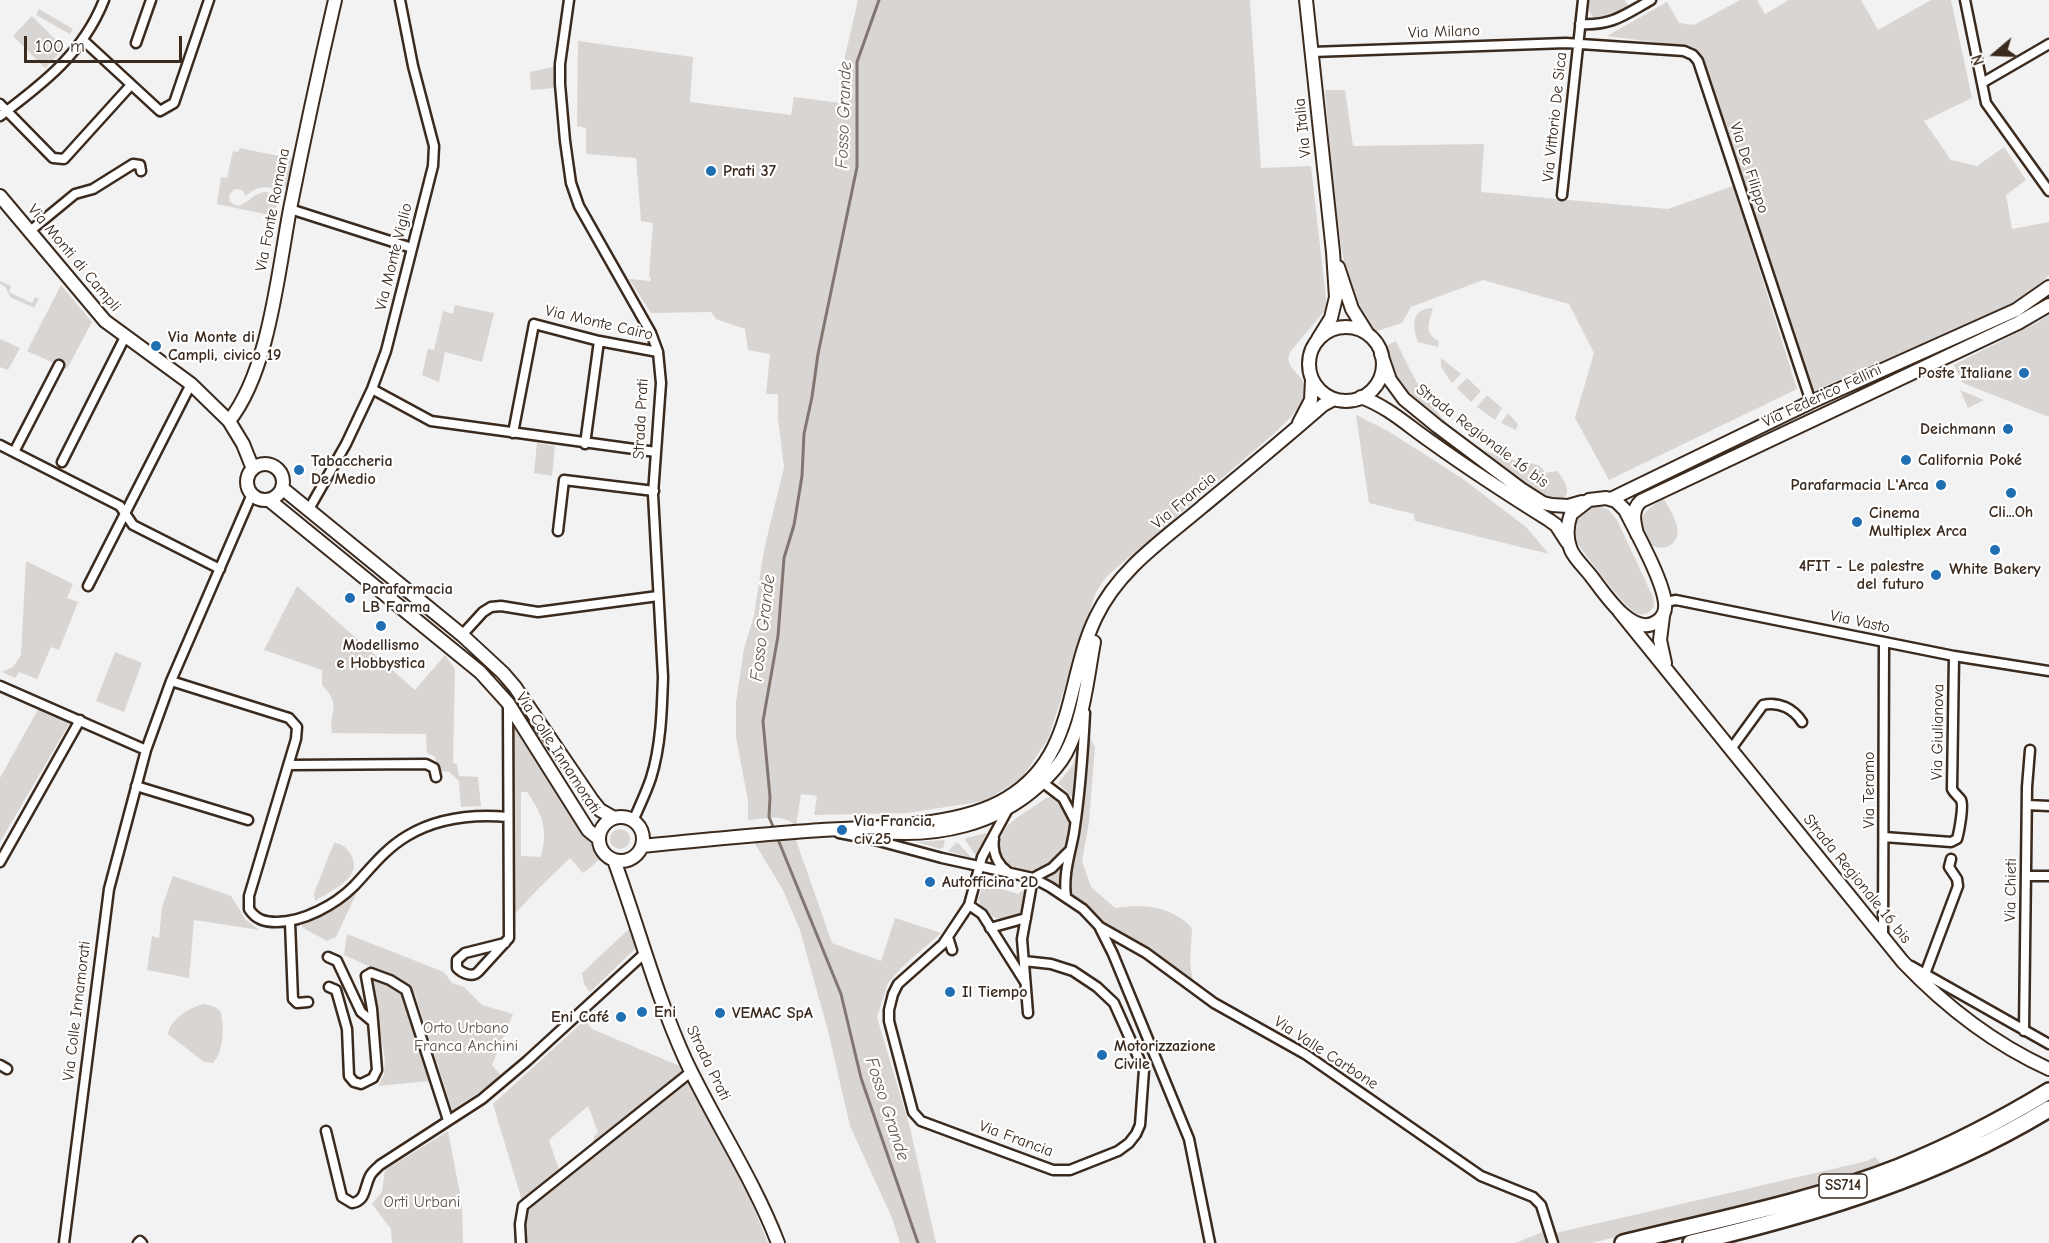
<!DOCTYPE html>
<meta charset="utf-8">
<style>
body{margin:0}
#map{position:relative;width:2049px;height:1243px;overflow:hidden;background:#f3f2f2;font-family:"Comic Neue",sans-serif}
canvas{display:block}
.north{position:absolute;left:1965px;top:24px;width:60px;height:60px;-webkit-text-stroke:4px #fff;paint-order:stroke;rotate:251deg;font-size:16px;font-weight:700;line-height:24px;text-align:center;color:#3b2a1e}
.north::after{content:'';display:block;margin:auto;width:21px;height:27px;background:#3b2a1e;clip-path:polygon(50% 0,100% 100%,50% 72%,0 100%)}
.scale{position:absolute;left:24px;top:36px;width:158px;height:27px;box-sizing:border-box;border:3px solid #3b2a1e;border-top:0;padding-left:8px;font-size:18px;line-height:21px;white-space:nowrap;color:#3b2a1e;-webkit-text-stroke:4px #fff;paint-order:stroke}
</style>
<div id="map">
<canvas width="2049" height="1243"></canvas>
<div class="north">N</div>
<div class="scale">100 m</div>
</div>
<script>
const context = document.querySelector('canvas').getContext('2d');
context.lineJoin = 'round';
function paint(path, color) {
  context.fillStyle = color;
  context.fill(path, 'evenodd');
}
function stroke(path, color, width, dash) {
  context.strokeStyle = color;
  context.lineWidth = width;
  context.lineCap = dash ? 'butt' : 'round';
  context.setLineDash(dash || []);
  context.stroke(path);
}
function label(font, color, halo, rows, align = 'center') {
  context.font = font + ' "Comic Neue",sans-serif';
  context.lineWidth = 4.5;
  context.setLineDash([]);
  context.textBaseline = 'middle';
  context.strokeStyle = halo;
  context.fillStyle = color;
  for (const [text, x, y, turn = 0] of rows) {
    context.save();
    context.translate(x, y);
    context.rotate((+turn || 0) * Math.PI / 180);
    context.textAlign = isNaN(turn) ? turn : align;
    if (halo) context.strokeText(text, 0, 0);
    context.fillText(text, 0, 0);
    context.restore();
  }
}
paint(new Path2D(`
 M858 0H1250L1261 168 1311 166 1327 308 1290 352 1288 359C1294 379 1308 372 1305 402L1276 432 1106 577 1096 592 1048 739 1022 778 985 801 907 813 814 815 817 796 801 794 796 826C784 813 764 819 748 820V801L736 737V702L744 649 754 615 764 550 784 467 778 418V394H766L770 354 748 350 745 329 716 319 711 312 651 313 629 279 650 281 651 277H649L653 223 641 221 636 158 586 154V128L577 126 578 41 693 57 690 102 791 115 794 97 840 103V78Z
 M1589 0H1625L1629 7 1607 19 1598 21C1589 15 1588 10 1589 0Z
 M1740 0H1757L1765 14 1789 0H1861L1878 30 1931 0H1951L1972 98 1924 121 1951 160 1977 166 2004 147 2026 180 2006 195 2012 229 2049 222V275L2038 286 2015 303 1812 392 1700 53 1692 47 1607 36 1667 2 1679 23 1694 25Z
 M39 9 73 29 70 34 36 15Z
 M32 16 64 48 45 68 13 36Z
 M556 66 555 88 531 90 530 72Z
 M1325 90H1345L1353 146 1484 144 1481 192 1668 209 1733 186 1797 389 1609 480 1575 418 1594 353 1569 304 1483 280 1411 307 1402 323 1374 332 1363 319 1352 297 1342 252 1333 186Z
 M240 148 293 159 287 188 281 187 279 192C269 184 255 187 246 196L242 190 235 189 229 195 230 202 238 206C249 203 254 192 267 192L277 203 274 216 217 204 221 177 227 178 233 151 238 152Z
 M0 281 11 286 9 292 32 303 35 297 39 299 34 308 10 297 5 286 0 284Z
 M61 285 92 322 67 369 27 351Z
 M455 305 494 313 482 362 445 352 439 382 422 375 428 349 434 350 443 311 453 314Z
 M1429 308H1433C1429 322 1423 334 1439 341L1438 347 1418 342C1413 327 1410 312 1429 308Z
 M2049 314V417L1963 383 1954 365 2038 322Z
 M0 339 20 348 8 370 0 367Z
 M1396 341C1420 392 1442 434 1498 456 1509 461 1531 461 1539 466 1542 467 1543 470 1545 473L1557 471C1573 490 1571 506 1543 497 1512 474 1370 386 1388 345Z
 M1441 358 1461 374 1452 383 1441 367Z
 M1467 378 1481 391 1471 402 1457 388Z
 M1960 390 1984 400 1968 408Z
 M1487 395 1502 408 1495 420 1477 407Z
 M1508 413 1518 424 1516 430 1501 423Z
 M1356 415 1388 431 1463 479 1526 527 1549 554 1415 521 1414 514 1369 503Z
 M537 443 555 446 552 476 534 473Z
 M1664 499C1670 510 1686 533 1672 544 1664 550 1656 548 1648 544 1636 520 1641 511 1664 499Z
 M1595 505 1609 510 1617 520 1653 597 1654 606C1650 612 1646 616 1638 614 1626 611 1584 552 1574 539L1572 533 1575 517 1589 506Z
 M26 561 73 584 67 598 78 602 59 650 51 647 37 679 19 672 15 678 2 672 13 667 21 655Z
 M297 586 415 690 445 655 455 669 453 763 457 764 459 776 478 777 481 806 461 807 459 781 449 772 439 771 435 757 427 753 426 734 332 733C329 709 342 706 322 685V670L264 650Z
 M115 652 142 663 124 712 96 701Z
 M40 706 72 719 0 842V778Z
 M514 717 582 830 598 854 604 856 583 873 570 858 538 889 513 916 510 720ZM521 792H527C543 815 548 829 541 857L521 856Z
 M1089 735 1095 747 1089 822 1082 861 1091 887 1115 908C1144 904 1171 906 1192 928L1190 963 1193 982 1149 950 1102 924 1066 897 1081 808Z
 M1080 746 1074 799 1058 783 1072 766Z
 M1051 797 1059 798C1063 805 1067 812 1069 819 1073 829 1070 843 1063 850 1057 857 1050 864 1041 868 1014 879 988 857 1005 829 1011 819 1035 807 1046 798Z
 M610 839a10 10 0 1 1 20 0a10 10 0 1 1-20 0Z
 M986 833 987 834 977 857 965 840 966 838Z
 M789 839 796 840 832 943 881 961 895 918 941 933 901 968 888 983 877 1017 910 1128 936 1243H900L892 1218 850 1126 828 1031 800 930 783 890 754 842Z
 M945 840 943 848 940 849 917 842Z
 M957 842 972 858 948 851Z
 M334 843C341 843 346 847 350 853 365 878 333 889 315 901L314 893Z
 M1063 862 1060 888 1042 880 1045 875Z
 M173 876 231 896 246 920 260 930 194 920 189 978 147 970 152 936 159 938 162 907Z
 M985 878 988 879 989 885 1018 894 1025 889 1019 916C1000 921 987 920 978 900Z
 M353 889 358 890 336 937 327 941 303 928 300 919Z
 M631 927 638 946 590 992 584 984 582 973Z
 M347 934 444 972 452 983 464 987 482 1005 513 1014 492 1065 502 1077 452 1110 415 994 401 981 344 955Z
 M370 978C384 979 394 985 404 994L430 1081 378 1086 384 1074 385 1060Z
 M205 1004 215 1007 221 1012C224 1028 224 1051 213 1063L204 1062 168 1034C170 1019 191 1006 205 1004Z
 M585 1020 592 1029 682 1067 745 1187 768 1243H525L523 1229 527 1212 533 1202 588 1158 595 1135 598 1132 588 1106 549 1140 560 1173 523 1204 493 1104Z
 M448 1131 462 1204 463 1243H392L391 1229 372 1204 382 1192 385 1170Z
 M1875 1157 1883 1166 1770 1201 1591 1243H1559L1556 1233 1867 1161Z
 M1543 1232 1546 1243H1515Z`), '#d8d5d2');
stroke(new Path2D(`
 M775 831 769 817 770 797 763 721 778 636 784 558 794 525 802 476 804 434 812 397 818 354 857 167V62L879 0
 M777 837 841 994 861 1078 918 1243`), '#827770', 3);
const street = new Path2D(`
 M569 0 560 64V84L565 141 571 183 579 206 651 333 658 352 661 383 653 494 663 677C662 710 661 746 651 778 646 793 639 807 633 821
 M1965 0 1986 103 2049 191
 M1580 24C1612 26 1624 15 1651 0
 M84 41 160 111 174 103 209 0
 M136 43 151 0
 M1312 52 1566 43 1684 51 1693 55 1698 61 1811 402
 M1982 83 2049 44
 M0 104 53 158 64 159 131 85
 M0 116C44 83 83 53 104 0
 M1562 195 1583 0
 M290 209 412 248
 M30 231 75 194 93 189 133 164 140 165 141 171
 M372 389 431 421 656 452
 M513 433 534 324 599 341 658 352
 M585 444 599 341
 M0 445 120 506 133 525 220 569
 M14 452 59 365
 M62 462 125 337
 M309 509 346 444 372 389 386 351 433 166 434 146 413 66 400 0
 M558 531 564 480 654 491
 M88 586 191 384
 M1665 602 1676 600 1954 656 2049 671
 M462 635 483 612 491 607 501 606 538 612 658 596
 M171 681 289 718 297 727 296 739 249 896V909C256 920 265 922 277 922 303 922 335 905 354 886 371 868 385 849 407 836 437 818 474 814 508 817
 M0 686 146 750
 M1731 749 1763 705C1779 701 1794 709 1802 722
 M289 765 426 764 434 768 436 777
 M1042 782 1063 798 1074 819
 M136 786 248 820
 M2027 805 2049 806
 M1008 809 982 857 969 905 943 944 898 984 893 994 889 1010V1021L913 1112 921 1121 1053 1170H1070L1118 1151 1129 1143 1136 1134 1140 1125 1144 1070 1114 1003 1097 987 1073 971 1051 964 1024 961
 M839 833 871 839 942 858 1033 878 1050 887 1083 909 1100 927 1146 953 1214 1003 1305 1054 1481 1176 1533 1197 1541 1205 1553 1243
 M1884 837 1951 842 1957 839C1959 832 1964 806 1961 800 1958 796 1954 793 1952 789L1954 656
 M994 839C992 852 997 864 1008 872
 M0 862 80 720
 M2026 876H2049
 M1033 878 1052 868 1068 852
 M1066 897C1063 874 1070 855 1074 833 1080 794 1083 753 1085 713
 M969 905 982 914 1025 982
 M290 922 293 999 297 1003 308 1002
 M990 928 1026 918
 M1100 928 1113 954 1189 1139 1210 1243
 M948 937 952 950
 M1883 939 1884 642
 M505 943 465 953 457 960V968C462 973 472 978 478 972L509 938 508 703
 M328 957 337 961 361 1012 373 1022
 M1911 966 2049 1044
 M1925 974 1958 886 1957 879 1949 867 1951 859
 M329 987 336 990 347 1029 349 1076 354 1082 361 1084 373 1078 377 1070 372 1009 366 976 371 973 390 980 406 990 448 1120
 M1028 1013 1022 939 1033 878
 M2024 1031 2027 787 2030 750
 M0 1065 7 1069
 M326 1131 342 1197 352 1203C366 1201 364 1188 370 1176 372 1172 376 1169 380 1165L482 1099 527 1061 645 953
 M64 1243 109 889 146 750 171 681 252 494
 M138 1243 140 1241 142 1243
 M521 1243 520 1224 523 1206 692 1071`);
const secondary = new Path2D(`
 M1306 0 1333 252 1336 297 1331 318 1318 339
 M0 196 105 321 191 384 229 421 243 444 253 469
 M1338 267 1352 309 1367 333
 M1309 364a37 37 0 1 1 74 0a37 37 0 1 1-74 0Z
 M1381 354 1390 380 1404 399 1437 426 1521 489 1543 503 1552 505 1568 506 1582 502
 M1361 397C1388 407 1407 425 1430 441 1469 469 1509 495 1549 520L1556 525 1567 542
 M229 421C269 371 278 272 290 209 304 139 319 69 335 0
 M1299 423 1311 400 1312 380
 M247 482a18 18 0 1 1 36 0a18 18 0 1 1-36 0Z
 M282 488 462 635 503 673 515 687 592 800 600 810 614 818
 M1606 498 1616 501 1625 510C1636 532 1663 580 1665 603 1666 611 1663 618 1656 622 1632 638 1603 591 1591 576 1585 568 1575 559 1571 550 1566 538 1567 525 1571 514L1589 500Z
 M1611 499 1811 402 2016 310 2049 287
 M269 500 480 672 508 703 588 830 599 839
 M1637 534C1634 522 1631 510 1641 501L2018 323 2049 305
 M1619 611 1903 962C1944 1005 1994 1044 2049 1069
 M1663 616 1660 640 1665 663
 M599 839a22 22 0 1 1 44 0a22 22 0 1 1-44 0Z
 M880 832C938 837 995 825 1039 785 1049 776 1059 766 1066 753 1084 719 1087 680 1094 642
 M642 846C702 840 762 834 822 830 877 827 960 827 1007 798 1076 757 1065 681 1096 617 1119 569 1163 540 1202 507 1243 473 1283 440 1323 405L1334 399
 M614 860C638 926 656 995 685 1059 714 1121 753 1178 778 1243`);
const highway = new Path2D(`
 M1623 1243C1715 1220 1810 1202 1899 1167 1951 1146 2001 1120 2049 1091
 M1691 1243C1818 1213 1937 1177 2049 1109`);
stroke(street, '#3b2a1e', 13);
stroke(secondary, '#3b2a1e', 16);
stroke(highway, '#3b2a1e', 20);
stroke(street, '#fff', 8);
stroke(secondary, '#fff', 12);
stroke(highway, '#fff', 15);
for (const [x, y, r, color] of [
 [711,171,6,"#1f6fb2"],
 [156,346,6,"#1f6fb2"],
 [2024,373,6,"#1f6fb2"],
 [2008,429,6,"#1f6fb2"],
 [1906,460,6,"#1f6fb2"],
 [299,470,6,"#1f6fb2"],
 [1941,485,6,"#1f6fb2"],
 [2011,493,6,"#1f6fb2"],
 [1857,522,6,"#1f6fb2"],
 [1995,550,6,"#1f6fb2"],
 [1936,575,6,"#1f6fb2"],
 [350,598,6,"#1f6fb2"],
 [381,626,6,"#1f6fb2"],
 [842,830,6,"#1f6fb2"],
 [930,882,6,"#1f6fb2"],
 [950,992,6,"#1f6fb2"],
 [642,1012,6,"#1f6fb2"],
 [720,1013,6,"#1f6fb2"],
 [621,1017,6,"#1f6fb2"],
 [1102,1055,6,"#1f6fb2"]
]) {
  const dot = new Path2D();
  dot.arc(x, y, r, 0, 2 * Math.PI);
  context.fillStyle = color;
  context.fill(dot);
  stroke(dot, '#fff', 2);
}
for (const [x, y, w] of [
 [1843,1186,48]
]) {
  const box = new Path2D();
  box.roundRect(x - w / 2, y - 12, w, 24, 4.5);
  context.fillStyle = '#fff';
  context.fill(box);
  stroke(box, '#3b2a1e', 1.5);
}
label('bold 15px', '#3b2a1e', null, [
 ["SS714",1843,1186]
]);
label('16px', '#3b2a1e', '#fff', [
 ["Via Milano",1444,32,-2],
 ["Via Vittorio De Sica",1555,117,-84],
 ["Via Italia",1303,128,-96],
 ["Via De Filippo",1749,168,72],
 ["Via Fonte Romana",273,210,-79],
 ["Via Monte Viglio",394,257,-76],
 ["Via Monti di Campli",74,258,50],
 ["Via Monte Cairo",599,323,13],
 ["Via Federico Fellini",1822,396,-25],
 ["Strada Prati",641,419,-87],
 ["Strada Regionale 16 bis",1482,436,37],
 ["Via Francia",1184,501,-40],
 ["Via Vasto",1860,622,12],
 ["Via Giulianova",1938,732,-89],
 ["Via Colle Innamorati",558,753,57],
 ["Via Teramo",1869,790,-90],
 ["Strada Regionale 16 bis",1857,879,51],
 ["Via Chieti",2011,890,-89],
 ["Via Colle Innamorati",77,1011,-83],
 ["Via Valle Carbone",1326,1053,33],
 ["Strada Prati",708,1063,64],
 ["Via Francia",1016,1139,20]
]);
label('bold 16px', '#3b2a1e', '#fff', [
 ["Prati 37",723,171],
 ["Via Monte di",168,337],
 ["Campli, civico 19",168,355],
 ["Poste Italiane",2012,373,"right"],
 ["Deichmann",1996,429,"right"],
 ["California Poké",1918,460],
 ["Tabaccheria",311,461],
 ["De Medio",311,479],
 ["Parafarmacia L'Arca",1929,485,"right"],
 ["Cli...Oh",2011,512,"center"],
 ["Cinema",1869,513],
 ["Multiplex Arca",1869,531],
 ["4FIT - Le palestre",1924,566,"right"],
 ["del futuro",1924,584,"right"],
 ["White Bakery",1995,569,"center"],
 ["Parafarmacia",362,589],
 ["LB Farma",362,607],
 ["Modellismo",381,645,"center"],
 ["e Hobbystica",381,663,"center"],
 ["Via Francia,",854,821],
 ["civ.25",854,839],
 ["Autofficina 2D",942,882],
 ["Il Tiempo",962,992],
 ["Eni",654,1012],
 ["VEMAC SpA",732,1013],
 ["Eni Café",609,1017,"right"],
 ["Motorizzazione",1114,1046],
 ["Civile",1114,1064]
], 'left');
label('16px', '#62554b', '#fff', [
 ["Orto Urbano",466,1028],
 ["Franca Anchini",466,1046],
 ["Orti Urbani",422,1202]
]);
label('italic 18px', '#65574e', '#fff', [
 ["Fosso Grande",844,115,-88],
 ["Fosso Grande",763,628,-83],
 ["Fosso Grande",887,1109,72]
]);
</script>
